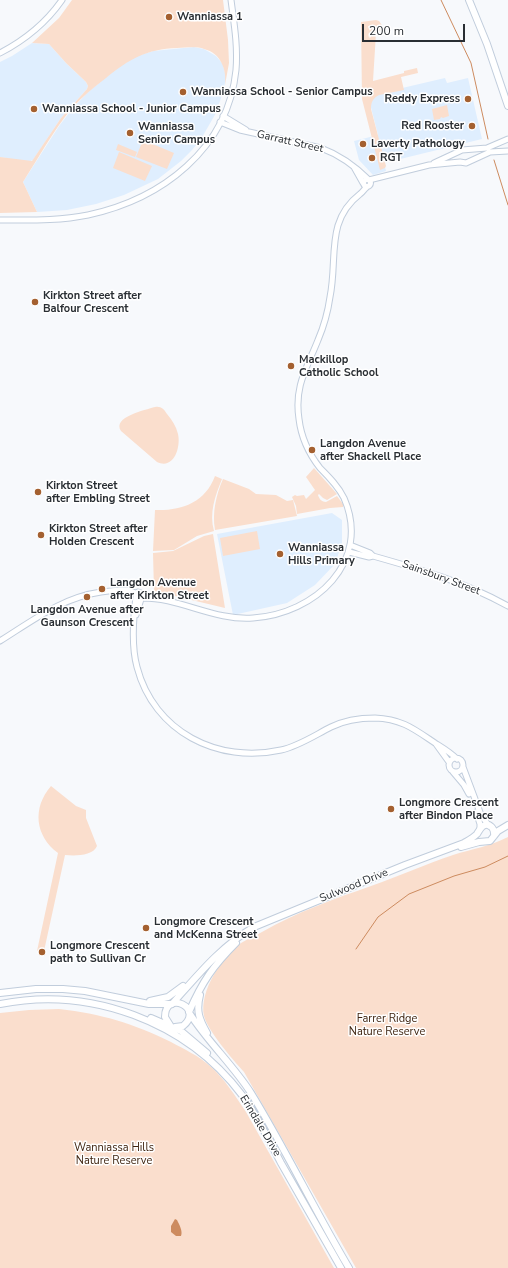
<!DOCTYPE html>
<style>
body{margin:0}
#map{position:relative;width:508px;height:1268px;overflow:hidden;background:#f7f9fc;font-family:"Nunito Sans",sans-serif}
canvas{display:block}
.scale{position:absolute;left:362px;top:24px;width:103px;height:18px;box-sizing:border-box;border:2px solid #292e33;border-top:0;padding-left:5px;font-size:12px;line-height:14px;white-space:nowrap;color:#292e33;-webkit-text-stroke:3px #fff;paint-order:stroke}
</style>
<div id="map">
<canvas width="508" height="1268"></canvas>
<div class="scale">200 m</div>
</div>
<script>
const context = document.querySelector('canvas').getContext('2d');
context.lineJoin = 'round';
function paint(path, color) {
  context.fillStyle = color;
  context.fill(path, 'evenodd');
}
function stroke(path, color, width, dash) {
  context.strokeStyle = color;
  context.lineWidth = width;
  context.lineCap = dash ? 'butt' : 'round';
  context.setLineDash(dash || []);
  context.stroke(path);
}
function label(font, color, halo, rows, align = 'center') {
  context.font = font + ' "Nunito Sans",sans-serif';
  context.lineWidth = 3;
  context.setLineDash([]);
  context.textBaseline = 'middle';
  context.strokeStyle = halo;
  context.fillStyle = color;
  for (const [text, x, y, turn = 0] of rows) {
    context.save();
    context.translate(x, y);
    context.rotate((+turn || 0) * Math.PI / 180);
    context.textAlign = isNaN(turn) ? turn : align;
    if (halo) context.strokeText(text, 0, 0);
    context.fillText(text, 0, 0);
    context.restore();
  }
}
paint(new Path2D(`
 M32 43 49 44 66 63 86 82 88 86 87 89 61 118 33 160 28 162 0 157V62L12 56Z
 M194 47 204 49 216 56 223 64 226 78 223 92 216 113 201 139 192 150 181 161 158 179 124 195 96 204 67 210 37 212 23 182 59 126 73 108 88 92 122 64 137 56 153 51Z
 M445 78 447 83 468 78 482 139 384 163 386 171 373 175 359 160 354 141 378 135 368 96Z
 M332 513 342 520V543L335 564 315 585 287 603 233 615 217 534Z`), '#dfeefe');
paint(new Path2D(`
 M72 0H223L228 40 229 63 225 85C227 70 221 53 204 49 196 46 186 48 177 48 147 49 129 59 106 78 94 87 82 97 72 108 53 131 39 157 23 182L37 212 0 213V157L32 161 61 118 87 89 88 86 86 82 66 63 49 44 32 43 59 18Z
 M376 20 379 21 384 28 376 33 373 81 404 73V71L417 68 418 73 401 77 404 90 379 95C373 98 371 102 371 109L386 166 385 168 380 170 362 99 361 22Z
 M447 105 449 116 443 118 441 117 440 119 434 120 432 109Z
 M143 140 174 153 167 169 136 157Z
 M118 144 137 152 135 157 116 150Z
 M119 152 152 166 145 181 113 168Z
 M155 407C161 406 164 409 167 414 172 420 176 426 178 434 181 447 174 470 157 462L121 431C112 417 145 410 155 407Z
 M314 468 337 494 327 500 323 498 319 494 318 495C319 498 321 502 326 502L337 496 343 504V507L330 508 297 514 296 506 292 497 295 495 297 496 304 495 306 499 315 490 306 477Z
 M215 476 222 479C215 496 209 513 214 531L197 536 174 550 153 551 155 510C181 511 205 503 215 476Z
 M223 479 249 489 256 494 276 495 287 501 293 500 297 516 215 530C212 513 216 495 223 479Z
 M257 531 260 549 223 556 220 538Z
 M213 534 225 608 154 591 153 553 173 551 204 536Z
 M51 786 76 806 86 810V818L97 846C93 856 75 856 65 855L44 951H37L58 853C35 836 32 808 51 786Z
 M508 837V1268H356L244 1072C233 1060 208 1031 204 1016 199 991 222 957 241 943 248 939 256 935 262 932 297 912 334 899 371 886 399 876 426 864 453 855 472 849 491 846 508 837Z
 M59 1009C102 1014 132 1023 171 1042 184 1049 199 1056 210 1066 224 1078 236 1097 246 1112L334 1268H0V1013L29 1010Z`), '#fadecd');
paint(new Path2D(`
 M175 1219 177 1220C179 1224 183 1231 181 1236H176L171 1232V1226Z`), '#cd8b5f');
stroke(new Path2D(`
 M441 0 471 63 488 139
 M494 160 508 205
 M356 949 378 917 409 894 454 876 485 867 508 856`), '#cd8b5f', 1);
const minor = new Path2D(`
 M0 53C25 40 46 23 62 0
 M223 116 246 130
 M220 122 240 130 321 148C340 155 355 166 369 180
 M434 163 462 150 487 148 508 139
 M354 167 363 183
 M363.5 183a3.5 3.5 0 1 1 7 0a3.5 3.5 0 1 1-7 0Z
 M369 180 429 165 460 162 466 163 490 152 508 151
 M0 220C30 220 59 221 88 215 162 199 228 149 236 70 238 46 234 23 231 0
 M350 545 370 553 373 556
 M349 552 369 557 373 556C419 569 465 582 508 606
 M136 594 138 592 141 593 142 596 136 615
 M136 597C133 620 131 645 137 667 154 732 218 764 281 750 299 746 315 735 331 727 345 720 360 718 375 718 402 719 414 729 435 743 443 748 450 752 457 759
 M141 598C179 597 214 621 253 618 315 614 372 562 344 498 338 486 329 477 320 468 309 454 301 436 299 419 294 386 307 368 318 340 324 326 328 311 330 297 338 258 325 221 360 194 363 192 364 189 367 187
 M0 641C32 621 63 597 101 592 109 591 118 590 126 590 130 590 133 593 137 593
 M436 744 449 762
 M449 765a7 7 0 1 1 14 0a7 7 0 1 1-14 0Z
 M463 767 481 815 489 826
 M453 772 464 785 469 794
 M476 812 480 824V829`);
const major = new Path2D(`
 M469 0 487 44 508 106
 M461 847 479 842 490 841 498 831 508 825
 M0 993 36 989H63L85 991 149 1004H171
 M200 995C196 1011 199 1019 207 1033
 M150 1001 168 997 183 986
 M0 1004C90 986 186 1021 242 1095 257 1116 269 1140 281 1163 301 1198 321 1233 341 1268
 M172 1004C197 976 221 946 254 927L405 865 464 843C469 840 473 838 477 834 479 831 480 828 483 826 490 822 495 829 494 836
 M189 1012C202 982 213 966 236 943
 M190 1014C208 1042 233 1065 251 1093 286 1150 315 1211 349 1268
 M151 1018 181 1031 207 1053
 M170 1025 165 1017C165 989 205 1008 183 1026L175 1027`);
stroke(minor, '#c1cddc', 7);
stroke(major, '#c1cddc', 8);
stroke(minor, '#fff', 5);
stroke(major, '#fff', 6);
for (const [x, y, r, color] of [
 [169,17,4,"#a46030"],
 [183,92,4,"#a46030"],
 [468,99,4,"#a46030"],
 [34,109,4,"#a46030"],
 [472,126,4,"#a46030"],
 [130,133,4,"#a46030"],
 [363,144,4,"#a46030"],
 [372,158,4,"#a46030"],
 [35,302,4,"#a46030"],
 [291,366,4,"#a46030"],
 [312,450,4,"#a46030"],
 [38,492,4,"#a46030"],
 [41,535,4,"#a46030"],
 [280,554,4,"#a46030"],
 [102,589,4,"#a46030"],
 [87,597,4,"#a46030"],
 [391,809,4,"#a46030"],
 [146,928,4,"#a46030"],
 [42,952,4,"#a46030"]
]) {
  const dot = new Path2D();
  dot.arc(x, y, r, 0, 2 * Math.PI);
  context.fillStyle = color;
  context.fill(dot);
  stroke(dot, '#fff', 1.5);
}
label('bold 11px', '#292e33', '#fff', [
 ["Wanniassa 1",177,17],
 ["Wanniassa School - Senior Campus",191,92],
 ["Reddy Express",460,99,"right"],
 ["Wanniassa School - Junior Campus",42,109],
 ["Red Rooster",464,126,"right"],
 ["Wanniassa",138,127],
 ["Senior Campus",138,140],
 ["Laverty Pathology",371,144],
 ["RGT",380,158],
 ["Kirkton Street after",43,296],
 ["Balfour Crescent",43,309],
 ["Mackillop",299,360],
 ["Catholic School",299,373],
 ["Langdon Avenue",320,444],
 ["after Shackell Place",320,457],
 ["Kirkton Street",46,486],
 ["after Embling Street",46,499],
 ["Kirkton Street after",49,529],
 ["Holden Crescent",49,542],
 ["Wanniassa",288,548],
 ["Hills Primary",288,561],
 ["Langdon Avenue",110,583],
 ["after Kirkton Street",110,596],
 ["Langdon Avenue after",87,610,"center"],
 ["Gaunson Crescent",87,623,"center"],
 ["Longmore Crescent",399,803],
 ["after Bindon Place",399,816],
 ["Longmore Crescent",154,922],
 ["and McKenna Street",154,935],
 ["Longmore Crescent",50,946],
 ["path to Sullivan Cr",50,959]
], 'left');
label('11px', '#292e33', '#fff', [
 ["Garratt Street",290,142,13],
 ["Sainsbury Street",441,578,20],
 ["Sulwood Drive",354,886,-22],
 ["Erindale Drive",260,1126,59]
]);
label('11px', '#3e230f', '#fff', [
 ["Farrer Ridge",387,1019],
 ["Nature Reserve",387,1032],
 ["Wanniassa Hills",114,1148],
 ["Nature Reserve",114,1161]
]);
</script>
